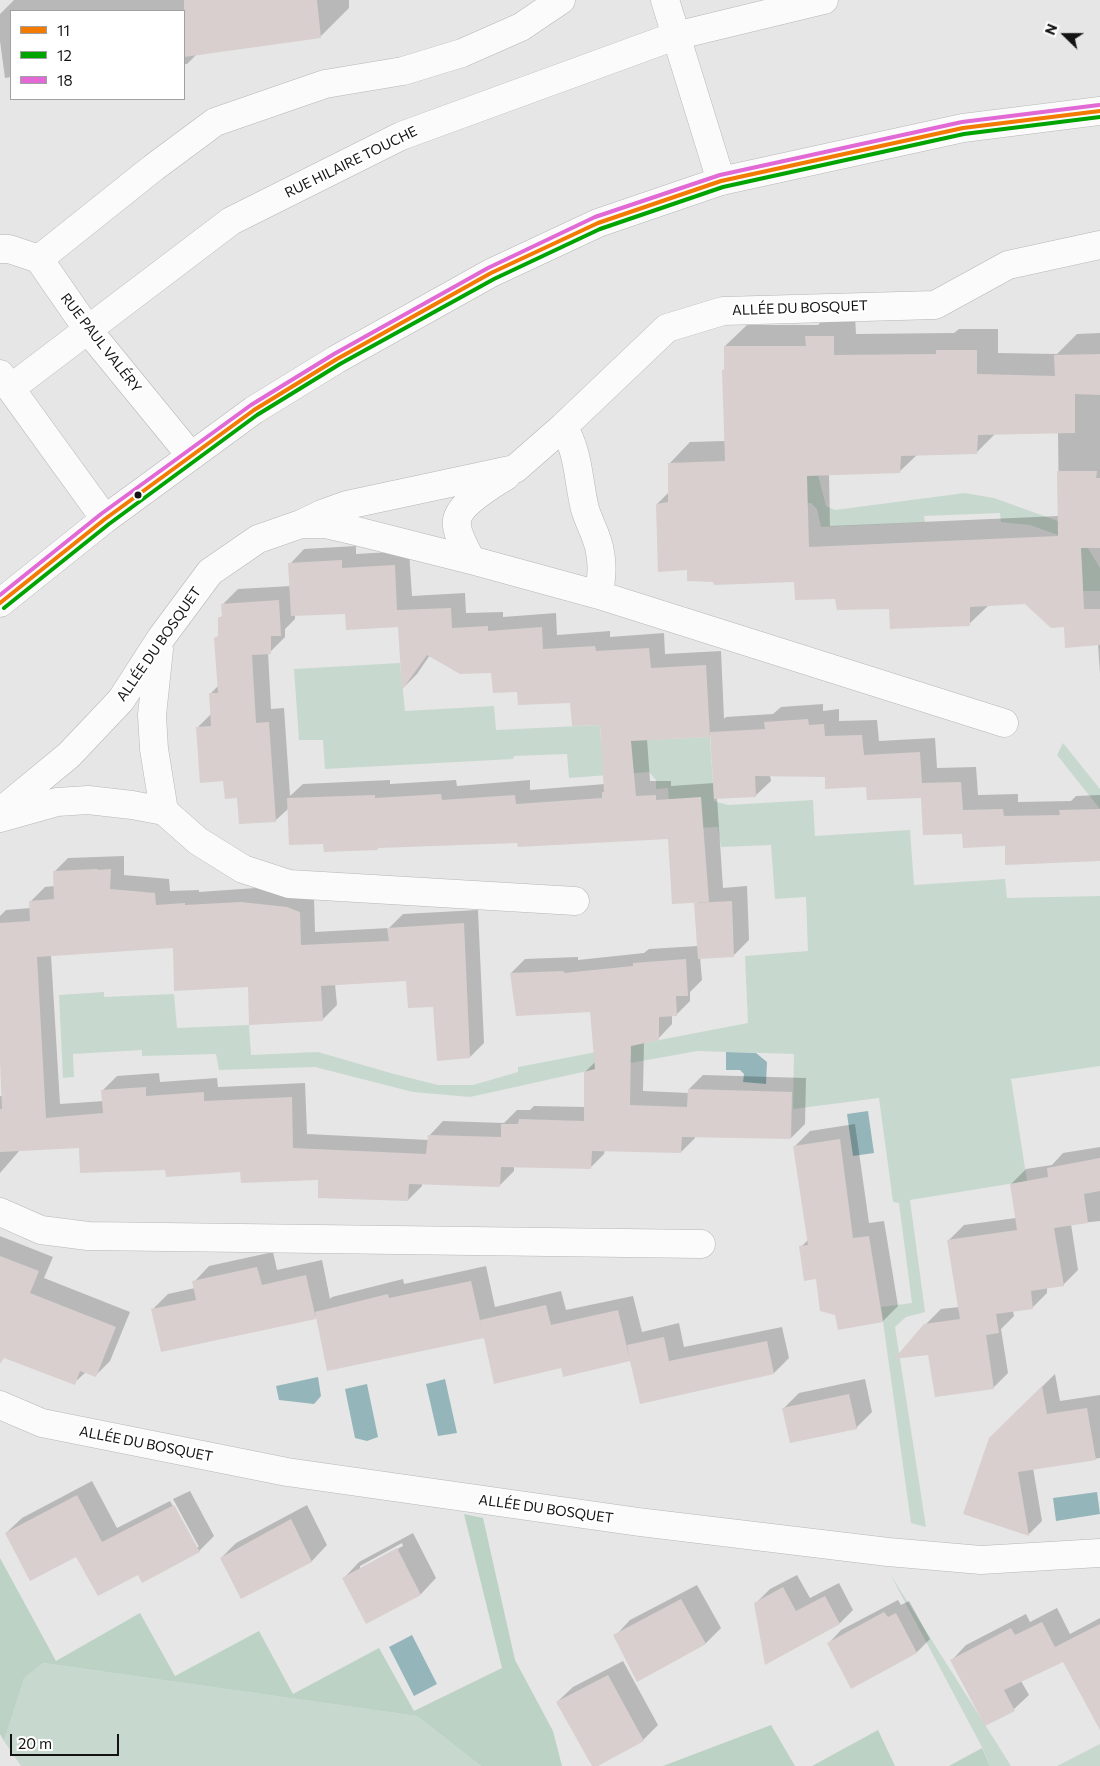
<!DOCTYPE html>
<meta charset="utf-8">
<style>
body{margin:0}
#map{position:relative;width:1100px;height:1766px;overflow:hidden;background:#e6e6e7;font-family:Commissioner,sans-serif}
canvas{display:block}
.legend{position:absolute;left:10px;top:10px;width:175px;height:90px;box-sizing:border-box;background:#fff;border:1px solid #a1a1a1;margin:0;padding:6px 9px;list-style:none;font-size:15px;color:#131314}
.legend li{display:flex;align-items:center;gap:10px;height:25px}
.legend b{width:25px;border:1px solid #a1a1a1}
.north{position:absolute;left:1040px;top:10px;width:50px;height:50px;-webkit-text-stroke:4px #fff;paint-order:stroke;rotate:292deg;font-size:14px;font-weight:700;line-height:20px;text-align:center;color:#131314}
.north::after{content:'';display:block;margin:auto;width:18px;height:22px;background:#131314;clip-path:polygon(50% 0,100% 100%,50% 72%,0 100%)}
.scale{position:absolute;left:10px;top:1734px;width:109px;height:22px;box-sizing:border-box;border:2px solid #131314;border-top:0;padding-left:6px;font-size:15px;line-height:18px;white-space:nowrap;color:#131314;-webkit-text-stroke:4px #fff;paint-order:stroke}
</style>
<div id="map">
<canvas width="1100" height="1766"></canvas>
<ul class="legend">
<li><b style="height:6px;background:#f37b01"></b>11</li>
<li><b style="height:6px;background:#00a400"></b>12</li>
<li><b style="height:6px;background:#e268d6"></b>18</li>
</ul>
<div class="north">N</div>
<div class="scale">20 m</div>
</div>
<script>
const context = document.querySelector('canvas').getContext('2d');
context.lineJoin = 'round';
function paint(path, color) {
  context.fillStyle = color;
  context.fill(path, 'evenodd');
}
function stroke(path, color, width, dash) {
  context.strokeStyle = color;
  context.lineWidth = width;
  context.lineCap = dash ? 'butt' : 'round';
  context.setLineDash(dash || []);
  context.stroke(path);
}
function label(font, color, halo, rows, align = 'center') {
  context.font = font + ' Commissioner,sans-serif';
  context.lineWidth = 4.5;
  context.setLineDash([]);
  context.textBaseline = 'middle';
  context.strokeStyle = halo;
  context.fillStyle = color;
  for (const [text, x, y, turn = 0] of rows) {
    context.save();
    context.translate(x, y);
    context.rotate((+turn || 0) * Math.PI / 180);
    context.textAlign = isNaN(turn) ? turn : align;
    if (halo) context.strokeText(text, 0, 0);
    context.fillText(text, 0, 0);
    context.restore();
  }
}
paint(new Path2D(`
 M818 475 826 506 835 510 965 493 994 498 1066 524 1082 538 1100 568V591H1083L1082 565 1080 552 1058 535 1030 525 1001 522 1000 513 924 516 925 522 821 527 817 509 811 503 774 504 766 476Z
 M400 663 405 711 494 706 496 730 600 725 601 742 710 737 714 801 728 805 813 800 815 836 910 830 914 885 1005 879 1007 898 1100 896V1066L1011 1079 1027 1181 910 1200 925 1312 906 1317 895 1327 926 1527 911 1523 881 1307 912 1303 899 1203 893 1202 879 1098 793 1109 794 1054 697 1051 592 1070 470 1097 413 1092 315 1067 219 1070 216 1054 142 1056V1050L73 1054 74 1077 63 1078 59 995 104 992V997L174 994 177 1028 249 1025 251 1055 318 1052 394 1074 438 1085H473L518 1072V1067L748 1023 745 956 808 951 806 897 775 899 771 845 721 847 718 827 670 829 668 788 656 789V780L649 772 569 778 567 754 514 756 513 759 325 769 323 740H299L294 669Z
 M1063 743 1100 789V809L1057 755Z
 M890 1574 1011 1766H990L982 1747Z
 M43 1663 417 1716 481 1766H21L4 1741 24 1677Z
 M1100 1744V1766H1057Z`), '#c7d9ce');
paint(new Path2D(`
 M464 1514 483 1518 515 1660 553 1731 562 1766H481L417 1716 43 1663 24 1678 4 1741 0 1734V1558L56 1661 140 1613 175 1676 259 1631 293 1694 379 1648 414 1711 502 1668Z
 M771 1725 795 1766H663Z
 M878 1730 895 1766H812Z
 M982 1748 990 1766H949Z`), '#bcd2c5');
paint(new Path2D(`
 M726 1052 756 1053 767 1062 766 1084 743 1082 744 1074 740 1070H726Z
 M868 1111 874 1153 853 1156 847 1114Z
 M318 1377 321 1396 314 1404 279 1400 276 1386Z
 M445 1379 457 1433 438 1436 426 1384Z
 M367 1384 378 1437 367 1441 355 1438 345 1389Z
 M1097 1492 1100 1514 1056 1521 1053 1498Z
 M412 1635 437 1684 414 1696 389 1647Z`), '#94b6ba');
paint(new Path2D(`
 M14 0H349V8L320 37 197 54 187 64H184V11H11V77L5 78 0 41V14Z
 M828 315H855L856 334 954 333 959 329H998V353L1057 354 1077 334 1100 333V674L1098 644 1025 603 989 605 969 624 837 598 796 580H714L688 569 657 504 669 492V464L690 442 725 441 723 370 725 369V346L747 325H818ZM1058 432 1059 516 830 526 829 474 899 472 918 454 977 452 996 433Z
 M356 546V554L409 551 412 596 465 593 466 613 503 612V617L556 613 557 635 610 631V637L664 633 665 654 721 651 724 719 726 717 773 714 781 707 823 704V711L839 709V721L877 720 879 741 935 738 937 768 976 767 978 795 1018 794V802L1071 801 1076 796 1100 795V859L1006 845 964 833 922 797 867 786 826 775H770L771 781 755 796 717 798 723 888 747 886 749 940 733 956 700 957 702 980 690 992V1001L676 1015H672V1024L658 1039 644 1042 643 1091 689 1093V1089L703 1075 806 1078 805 1124 791 1138 695 1136V1138L681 1152 605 1150 604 1154 590 1168 514 1166V1171L500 1185 422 1183V1186L408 1200 320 1178 241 1171 167 1169 80 1147 20 1150 0 1173V1096H3L0 1050V916L6 910 31 908V901L45 887 55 886 54 872 68 858 124 856V875L169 879 170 891 199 890V892L256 888 302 893 314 898 315 932 389 928 403 914 478 910 484 1043 470 1057 434 1005 407 980 335 984 337 1005 322 1020 249 985 174 947 51 955 60 1104 104 1101 103 1090 117 1076 159 1073 160 1082 217 1078 218 1087 305 1083 307 1134 429 1140V1136L443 1121 504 1123 517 1110H530L534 1106 585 1107V1072L595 1062 591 1011 511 973 525 959 578 957V960L644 953 649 949 698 946 696 904 698 902 669 838 519 842H325L289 808 276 820 239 797 225 780 197 728 211 714 210 694 219 685 220 618 223 615V604L238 589 291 586 290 564 304 549ZM346 613 400 626 403 688 417 674 430 655 492 671 518 690 572 701 601 723 605 784 530 790V780L457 786 456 780 390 784V780L303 784 290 796 284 708 271 709 268 652H270L285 637V629L295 619V615ZM711 734 714 783 671 786V781H650L647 739 709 736Z
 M855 1124 869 1223 884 1221 898 1306 883 1321 836 1314 801 1247 809 1239 795 1146 810 1131Z
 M1100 1147V1221L1071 1224 1078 1270 1063 1285 1047 1288V1293L1032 1308 1013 1311 1014 1316 1001 1329 1008 1373 993 1388 925 1325 941 1309 959 1307 949 1240 964 1225 1016 1218 1011 1184 1026 1169 1052 1165 1063 1153Z
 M0 1236 53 1257 44 1278 130 1312 110 1361 96 1375 86 1372 74 1383 0 1309Z
 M273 1252 277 1270 322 1260 330 1299 332 1297 403 1279 404 1284 486 1266 495 1307 561 1291 566 1310 633 1296 642 1332 679 1323 684 1347 782 1327 789 1358 774 1373 631 1360 564 1376 562 1366 484 1336 317 1315 315 1317 152 1310 168 1294 195 1288 194 1282 209 1266Z
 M1055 1374 1060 1401 1100 1395V1458L1033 1468 1042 1521 1029 1534 965 1513 990 1438Z
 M865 1379 872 1412 856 1428 783 1409 799 1393Z
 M92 1481 117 1528 170 1501 196 1547H199L173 1499 190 1491 214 1536 199 1551 138 1574 6 1533 22 1518Z
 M307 1505 327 1545 312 1561 242 1597 221 1558 236 1543Z
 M413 1533 436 1578 421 1594 367 1622 344 1578 359 1562ZM402 1543 403 1546 360 1569V1566Z
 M797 1575 810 1598 839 1583 853 1610 840 1623 756 1603 770 1589Z
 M697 1585 721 1628 706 1643 615 1636 630 1620Z
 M898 1600 901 1605 909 1601 930 1639 917 1652 828 1644 841 1630Z
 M1057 1608 1070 1634 1100 1618V1682L1063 1660 1021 1681 1029 1695 1014 1709 986 1724 952 1660 966 1645 1026 1614 1030 1622Z
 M623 1661 658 1725 643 1740 593 1766 557 1702 573 1687Z`), '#0003');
paint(new Path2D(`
 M184 0H317L321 38 184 57Z
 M805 336H834V355L936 354V350H977V374L1055 376 1054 355 1100 354V395L1075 394V433L978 435 977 454 901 456 900 473 807 476 809 547 1058 536 1057 471H1097L1096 478H1100V548H1081L1084 609H1100V645L1065 648 1064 627 1051 628 1025 604 970 607V626L890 629 889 609 837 610 835 599 795 600 794 582 714 585 713 582 687 581V570L658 572 656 504 668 502V463L725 461 722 370H724V346H806Z
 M342 560V568L395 565 397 610 451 608 452 628 488 626V631L542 627 543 649 595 646 596 651 649 648 651 668 706 665 710 737 631 741 636 796 656 795V800L701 797 709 902 672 904 668 839 518 847 517 843 378 848V850L324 852 323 844 289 845 287 798 375 795V798L441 794 442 800 515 795 516 804 602 798V792H604L600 725 572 726 570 703 518 705 517 692 493 693 491 673 460 674 427 655 402 690 398 627 346 630 345 614 291 616 288 563Z
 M279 600 281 636H271V654L252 655 256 723 269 722 276 822 239 824 237 798 225 799 223 781 200 783 196 727 211 726 209 693H218L214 638 218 636V617H222L221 604Z
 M808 719 809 725 824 724 825 736 862 735 864 755 920 752 922 783 961 782 963 810 1003 809 1004 816 1060 815 1059 810 1100 809V861L1005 865V846L963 848 962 834 923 835 921 798 867 800 866 787 825 789V777L755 776 756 797 714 799 710 732 765 729 764 722Z
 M97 869 98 870 111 869 110 889 155 893 156 905 185 903V905L241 902 287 907 300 912 301 945 389 941 387 928 464 923 470 1058 437 1061 433 1007 408 1008 406 981 321 986 323 1021 249 1025 248 987 174 991 173 948 37 957 46 1118 103 1113 101 1090 146 1087V1096L204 1092V1101L292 1097 293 1148 426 1154 428 1135 501 1137V1124H518L519 1119 584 1121V1072L595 1069 590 1012 516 1016 510 973 564 971V973L633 966V963L686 959 688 996H676L677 1016 659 1017V1040L631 1046 630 1105 687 1107 688 1089 792 1092 791 1139 682 1137 681 1153 592 1151 591 1169 501 1167 500 1187 409 1184 408 1201 318 1198V1180L241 1183 240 1172 166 1177 165 1170 80 1173 79 1148 0 1152V1109H2L0 1062V923L30 921 29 901 54 899 53 871Z
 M732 901 734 957 698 959 694 903Z
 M840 1139 853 1238 869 1236 883 1322 838 1330 835 1315 820 1311 816 1279 804 1281 799 1246 808 1245 793 1146Z
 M1100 1158V1191L1084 1194 1088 1223 1054 1228 1064 1286 1031 1291 1033 1309 996 1314 999 1333 986 1335 994 1389 935 1397 928 1355 894 1359 924 1324 960 1319 947 1240 1017 1230 1010 1184 1048 1177 1047 1168Z
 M0 1256 39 1271 30 1293 116 1327 96 1377 80 1371 75 1385 4 1358 0 1364Z
 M257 1267 262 1285 306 1275 316 1319 161 1352 151 1309 196 1300 192 1281Z
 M471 1281 484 1338 327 1371 315 1312 388 1294 389 1298Z
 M546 1305 551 1325 618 1310 630 1360 627 1345 664 1337 669 1361 767 1341 774 1374 640 1404 630 1361 563 1377 561 1368 494 1384 480 1320Z
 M1042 1386 1047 1414 1087 1408 1096 1460 1018 1472 1029 1536 963 1514 989 1438Z
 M849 1394 857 1429 790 1443 782 1408Z
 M77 1495 102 1542 174 1505 200 1552 142 1583 138 1575 98 1596 76 1557 30 1581 5 1533Z
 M291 1519 312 1562 241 1599 220 1558Z
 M397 1548 421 1595 366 1624 342 1578Z
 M783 1587 796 1611 825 1596 840 1624 765 1665 754 1603Z
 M681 1599 706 1644 637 1682 613 1635Z
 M884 1612 888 1617 896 1613 917 1653 851 1689 827 1643Z
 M1042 1622 1055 1647 1100 1624V1730L1063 1662 1004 1690 1015 1711 985 1726 950 1660 1011 1628 1015 1635Z
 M608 1675 644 1741 598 1766H592L556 1702Z`), '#d8cfce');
const minor = new Path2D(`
 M665 0 721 181
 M0 249H9L39 259 88 330 191 456
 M39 259 153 168 215 122 325 84 403 71 462 53 521 27 561 0
 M0 374 105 519
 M11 388 231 221 401 136 675 36 824 0
 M563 427C579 451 578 481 585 509 589 523 598 537 600 552 603 567 601 580 599 595
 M304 524H326L352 530 471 560 599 595 1004 723
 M471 560C466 549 455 532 457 520 460 503 492 485 506 476
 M159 649 152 715 154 749 164 811
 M0 812 69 755 121 700 161 638 210 572 258 539 301 524 322 514 347 505 515 469 563 427 667 328 723 311 935 305 1008 265 1100 245
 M0 818 57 802 88 800 132 805 164 811 198 841 243 869 289 884 575 901
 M0 1212 41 1230 88 1236 701 1244
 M0 1405 42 1423 287 1472 639 1522 888 1552 981 1560 1100 1553`);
const secondary = new Path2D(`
 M0 603 105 519 254 410 337 359 491 273 598 223 721 181 963 128 1100 111`);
stroke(minor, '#b6b6b6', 29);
stroke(secondary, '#b6b6b6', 29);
stroke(minor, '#fbfbfb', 28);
stroke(secondary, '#fbfbfb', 28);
stroke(new Path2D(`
 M0 603 105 519 254 410 337 359 491 273 598 223 721 181 963 128 1100 111`), '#f37b01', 4);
stroke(new Path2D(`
 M4 608 109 524 257 415 340 364 494 279 600 229 723 187 964 134 1100 117`), '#00a400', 4);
stroke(new Path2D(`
 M0 595 101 514 251 405 334 354 488 268 595 217 720 175 962 122 1099 105`), '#e268d6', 4);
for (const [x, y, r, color] of [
 [138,495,4.5,"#131314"]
]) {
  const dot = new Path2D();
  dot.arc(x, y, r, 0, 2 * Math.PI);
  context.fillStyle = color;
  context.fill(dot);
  stroke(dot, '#fff', 2);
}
label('14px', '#131314', '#fff', [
 ["RUE HILAIRE TOUCHE",351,162,-26],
 ["ALLÉE DU BOSQUET",800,308,-2],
 ["RUE PAUL VALÉRY",101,343,52],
 ["ALLÉE DU BOSQUET",159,644,-55],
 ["ALLÉE DU BOSQUET",146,1444,11],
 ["ALLÉE DU BOSQUET",546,1509,8]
]);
</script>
